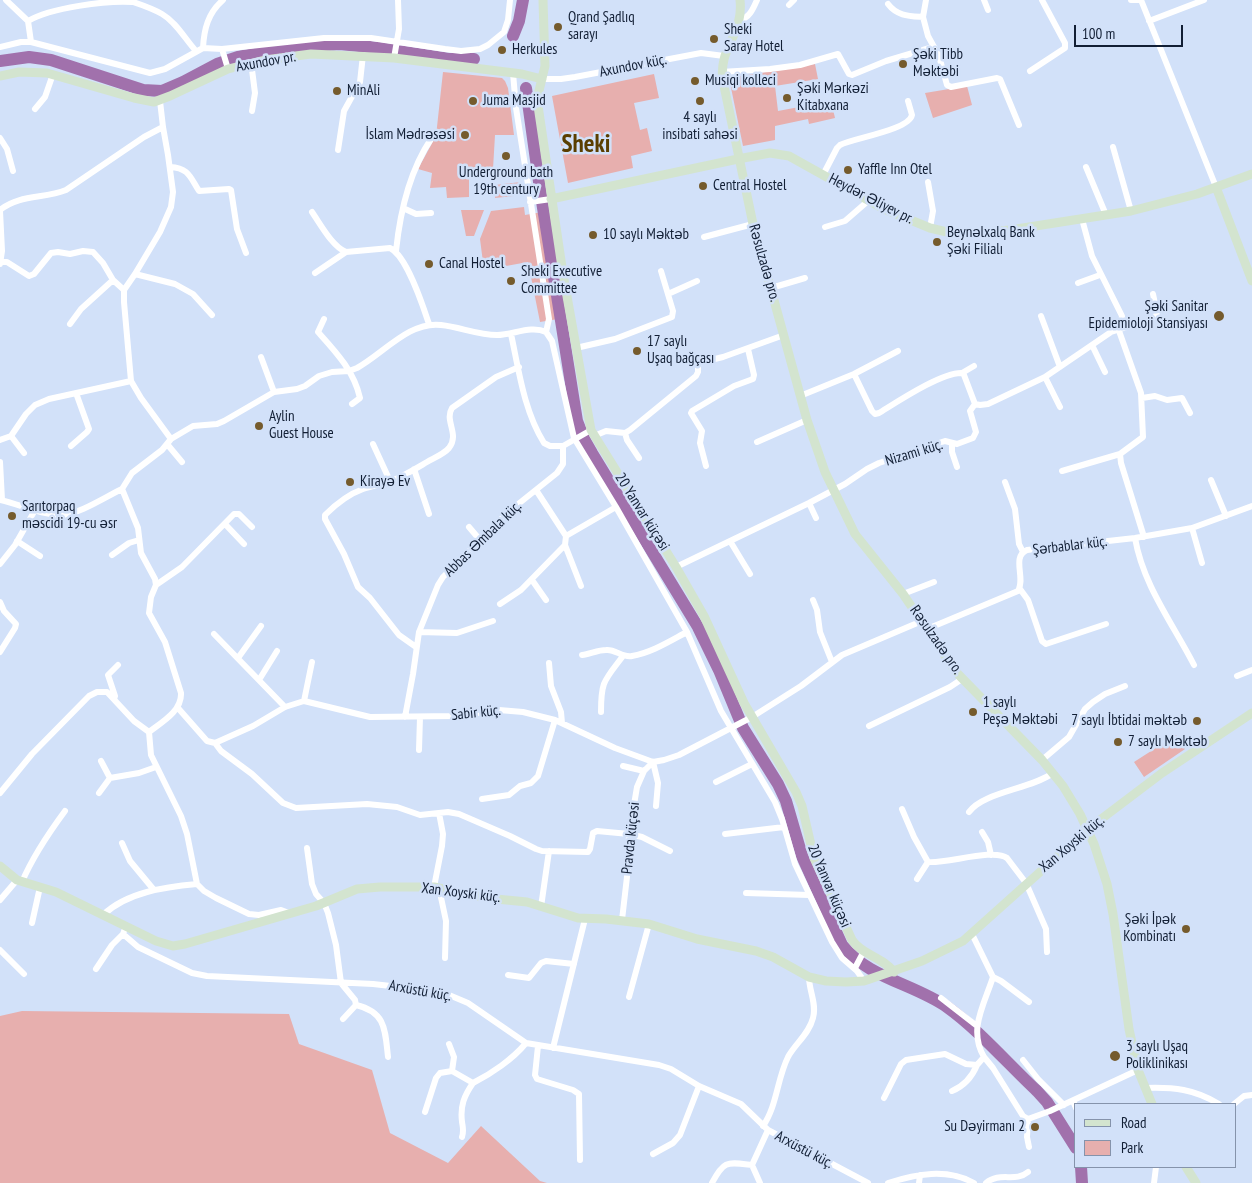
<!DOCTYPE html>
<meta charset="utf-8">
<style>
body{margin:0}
#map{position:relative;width:1252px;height:1183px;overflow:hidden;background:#d2e1f9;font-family:"PT Sans Narrow",sans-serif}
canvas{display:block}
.legend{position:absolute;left:1074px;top:1103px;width:162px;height:65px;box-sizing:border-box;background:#d2e1f9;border:1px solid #8593ab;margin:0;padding:6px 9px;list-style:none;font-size:15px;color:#121f35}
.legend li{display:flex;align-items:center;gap:10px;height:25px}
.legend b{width:25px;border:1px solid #8593ab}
.scale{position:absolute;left:1074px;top:25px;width:109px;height:22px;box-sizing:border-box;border:2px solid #121f35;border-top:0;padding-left:6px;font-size:15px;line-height:18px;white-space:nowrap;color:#121f35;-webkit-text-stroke:4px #d2e1f9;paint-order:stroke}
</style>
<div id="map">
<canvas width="1252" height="1183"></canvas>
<ul class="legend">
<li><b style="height:6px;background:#d3e4cf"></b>Road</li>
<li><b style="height:14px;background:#e7afae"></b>Park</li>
</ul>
<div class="scale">100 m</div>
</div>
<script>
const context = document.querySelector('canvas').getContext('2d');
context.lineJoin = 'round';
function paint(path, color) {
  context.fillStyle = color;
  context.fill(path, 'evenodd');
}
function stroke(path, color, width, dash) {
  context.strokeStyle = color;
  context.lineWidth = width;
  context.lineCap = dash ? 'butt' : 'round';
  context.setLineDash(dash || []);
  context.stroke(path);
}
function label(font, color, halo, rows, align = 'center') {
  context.font = font + ' "PT Sans Narrow",sans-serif';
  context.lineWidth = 5;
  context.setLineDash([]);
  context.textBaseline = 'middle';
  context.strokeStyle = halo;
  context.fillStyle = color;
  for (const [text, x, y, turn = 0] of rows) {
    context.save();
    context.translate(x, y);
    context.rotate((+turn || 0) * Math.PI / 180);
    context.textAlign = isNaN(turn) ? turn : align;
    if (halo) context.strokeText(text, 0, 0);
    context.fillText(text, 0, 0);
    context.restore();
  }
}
paint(new Path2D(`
 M815 64 818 79 775 86 778 111 831 101 835 118 809 124 808 119 775 126V140L743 146 729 78Z
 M443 72 502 78 505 81 508 88 514 135H495L493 169 469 172V197L447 198 446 187 430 188 432 173 418 169 436 136Z
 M654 74 659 98 634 103 640 130 647 128 652 151 631 156 633 168 568 183 552 96Z
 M967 86 972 105 933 118 925 93Z
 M521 182 523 195 495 198V185Z
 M524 207 525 215 542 212 558 319 540 322 528 262 484 270 480 239 491 211Z
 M461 210H484L474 236H466Z
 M1176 735 1185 749 1144 777 1134 762Z
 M22 1011 289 1014 299 1044 372 1070 390 1133 448 1163 481 1126 540 1181 547 1183H0V1016Z`), '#e7afae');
stroke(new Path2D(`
 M513 36 519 21 523 0
 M0 61 29 57 51 60 143 90 162 91 183 82 217 64 238 57 296 47 340 44 379 48 449 59H474
 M526 88 540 189 577 421 584 439 592 453 698 627 719 670 743 728 778 784 786 801 802 856 842 945C868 978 914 984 947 1007 978 1029 1009 1065 1037 1091L1047 1102 1076 1148
 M1081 1167 1082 1183`), '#a171ac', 12);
stroke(new Path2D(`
 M6 0 28 21 31 42
 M926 0 923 17 928 36 939 56 947 85 951 87 997 78 1000 79 1019 125
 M984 0 988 10
 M1131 0H1141
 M1141 0 1216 187
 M888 4C897 16 909 16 923 17
 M789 5 794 0
 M740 20C750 17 753 9 757 0
 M28 21C50 8 107 0 133 2 142 5 153 9 162 14 176 22 185 39 196 51
 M1149 21 1204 0
 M0 47 21 42H31L150 73 165 69 203 48 222 49 324 38H371L445 49 461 51 480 49 488 45 504 32 508 20 510 0
 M203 48C204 29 208 13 223 0
 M222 49 228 69
 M394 58 399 29 398 0
 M251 62 255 93 252 111
 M1030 71 1065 48V43L1042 0
 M721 72 770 69 800 65 838 54 849 74 852 75 886 61 933 47
 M513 73 516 108 549 319 546 332
 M542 79H561L575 77 701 53 724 56
 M160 101 163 127 168 155 173 192 171 207 160 232 135 274 124 290V302L131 381 141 398 171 439 162 450 132 473 122 489 138 528 141 553 155 579 156 585 151 597 149 613 165 642 181 693C182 711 162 722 149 732L151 755 181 816 187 834 197 884 204 891 216 898 249 914 259 915 281 910 289 913
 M35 109 45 97 53 74
 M0 138 7 149 13 171
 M1113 147 1131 211
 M338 150 344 111 360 82 363 55
 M170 167C189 168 190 177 199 191L229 189 231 190 237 229 246 253
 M1086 167 1106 215
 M823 175 837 148 840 145C854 138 909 130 912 115L908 101
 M928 182 933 211 930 228
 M530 202 551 199
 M403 208 416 214 431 213
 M0 210C20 194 44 199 66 190L144 137 163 127
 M0 211 2 251 0 264
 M312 212C321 225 332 246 346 252L390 248C407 256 423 306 429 324
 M1082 219 1092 256 1122 316 1121 323 1118 328 1141 393 1143 437 1120 454 1121 463 1144 537
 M825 227 845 221 868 201
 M704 237 753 224
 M396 251C400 212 409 172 431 139
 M1 262H7L29 276 34 274 51 253 58 252 70 254 83 251 93 252 103 263 113 280 124 290
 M315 273 346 252
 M135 274 175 284 193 294 212 315
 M1078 283 1100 275
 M771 288 805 278
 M668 294 697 281
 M1041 316 1060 367
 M324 319 318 332C336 352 354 371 360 398L352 404
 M70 324 81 309 113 280
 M546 332 552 341 574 438 616 507 687 632 721 711 775 802 782 819 795 864 832 942 842 958 857 971 864 981
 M511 334C519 371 524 411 544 443L550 446H563
 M1092 345 1105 372
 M576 348 615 339 672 317 673 311 661 271
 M261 357 274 392
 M962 373 974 366
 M854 374 872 411 875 414 879 413C897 402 942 372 962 373L964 375 975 404
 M1045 377 1060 407
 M800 396 854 374 898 351
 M1142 398 1155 396 1167 400 1182 398 1190 413
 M625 433 627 440 639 458
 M11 436 24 453
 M594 436 606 431 625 433 630 430 696 376 698 372V363L723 357 784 335
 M171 439 193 426 217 424 224 421 274 392 297 389 305 386 319 376 332 372 349 371 357 368C383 354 409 321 441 325 460 327 478 335 497 335 513 335 531 325 546 332
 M0 440 11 436 26 414 35 405 49 399 131 381
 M757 442 807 420
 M167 444 182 462
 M373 444 390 481
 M952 444V452L957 467
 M71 446 87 432 89 429 76 393
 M0 462 2 500
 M706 466 700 443 702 431 691 413 692 411 734 386 753 379 754 375 748 349
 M414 469 429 514
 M1062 471 1120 454
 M1211 480 1226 516
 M1005 482 1015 509 1019 544 1023 552
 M536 490 566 536
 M0 500C20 504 40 515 61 515 80 514 105 497 122 489
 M809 503 816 518
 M225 524 244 544
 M469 527 480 540
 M1192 528 1202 563
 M1135 538C1143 585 1173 624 1194 665
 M17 541 40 556
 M730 541 750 574
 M565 545 581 586
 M112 555 129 543 139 540
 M0 564 15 545 35 510
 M676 567 809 503 845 484 867 469 879 463 945 441 957 444 973 438 976 432 970 411 975 404 980 405 988 404 1045 377 1111 332 1155 318 1157 313 1153 294
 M532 580 546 600
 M156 585 182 567 234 514H239L252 527
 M1020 589 1028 600 1042 641 1046 644 1106 624
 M903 594 934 582
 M813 600 817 610 820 632 832 662
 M0 602 4 611 16 624 15 628 0 652
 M500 604 521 590 565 545 566 536 616 507
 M927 629 1018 591C1026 578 1011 557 1027 550L1135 538 1192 528 1252 506
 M419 632 457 633 493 621
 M214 634 285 707
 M416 647 399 635 370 598 358 587 344 554 325 519V515C336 504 349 494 363 489 371 486 380 485 389 482 402 477 415 469 427 462 434 458 444 454 449 448 460 434 444 421 452 408L496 377 519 367
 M582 655C590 654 598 650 606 650 616 649 622 658 632 656 651 653 670 641 687 632
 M238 658 261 626
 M549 663 551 686 561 712 562 723
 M1237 676 1252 670
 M259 680 277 651
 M114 699 115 696 108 675 118 665
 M304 701 312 662
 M178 708 207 741 215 743 221 751 252 774 283 803 296 808 367 804 397 807 420 815 448 812 459 814 510 836 536 849 542 851 588 852 590 849 593 833 597 831 629 834 642 837 670 851
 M601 712C601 681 604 681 623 656
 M405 717 413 674 419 632 438 585 443 577 507 513 557 473 563 464V446L591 430
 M869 726 950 687 962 679
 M215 743 253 726 285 707 304 701 370 717 455 716 499 710 523 712 555 720 615 748 653 762 664 760 679 755 752 717 801 686 842 655 922 621
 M419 750 420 717
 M1042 760 1069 737 1085 709 1093 702 1105 694 1125 686
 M101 761 110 778 139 773 156 767
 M623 766 644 771
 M716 782 752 764
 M0 793 32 754 89 696 97 692H107L134 721 149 732
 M99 793 110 778
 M482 799 509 795 520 786 531 783 538 776 555 720
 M902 809 914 837 928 862C946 864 994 848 1007 858L1026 883 1046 929 1047 952
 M969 812C983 792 1031 789 1053 773
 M982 832 988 842 991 855
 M725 834 784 827
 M122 843 130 861 154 890
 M307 848 312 884 316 894 324 903 328 913 336 945 341 983 355 1000 356 1005 343 1019
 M917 879 928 862
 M22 882C33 856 48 834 65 811
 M434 887 442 846 443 834 439 813
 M439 888 446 921 445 958
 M746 893 809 895
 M0 900 17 880
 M541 907 549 851
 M103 915C127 892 165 887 197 884
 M622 920 628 868 629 834 637 787 644 771 653 762 658 783 656 806
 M32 923 40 887
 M126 926 123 934 138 947 192 973 207 976 373 984 435 991 449 995 468 1003 526 1043 659 1065 671 1069 699 1086 741 1104 768 1130 868 1183
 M0 950 24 974
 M855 968 864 951
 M96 969 112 945 123 934
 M508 975 529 978 541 963 546 961 574 964
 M993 977 1001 981 1029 1002
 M629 997 649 924
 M941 998 977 1026
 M356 1005C386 1012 385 1030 388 1057
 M449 1044 454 1057 452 1071
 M538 1046 535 1075 537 1079 573 1090 579 1094 580 1160
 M553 1048 585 919
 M984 1057 993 1068 1023 1116 1028 1119 1050 1111 1138 1070
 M1023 1060 1038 1079 1064 1105
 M1145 1088C1174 1087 1194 1089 1219 1104
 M952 1091C964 1086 972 1077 977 1065
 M884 1098 901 1064 906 1060 945 1054 966 1064 977 1065 984 1057C968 1030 984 1005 993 977L972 934
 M1073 1101 1076 1108
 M1234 1104 1244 1096 1252 1095
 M425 1112 436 1078 440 1073 452 1071 473 1083C491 1074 513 1059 526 1043
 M1028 1119 1027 1137 1029 1147
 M763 1126C777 1106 777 1079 788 1057 795 1044 809 1034 813 1018 817 1004 809 991 809 977
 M462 1137C464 1131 463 1128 462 1122 460 1106 464 1096 473 1083
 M653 1154 673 1143 680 1135 699 1086
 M752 1165 760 1183
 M712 1183C724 1160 727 1162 752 1165L768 1130
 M888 1183C916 1174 947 1168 974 1183
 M919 1183 920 1175
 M986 1183C1000 1171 1015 1183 1028 1172
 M1154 1183 1156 1167`), '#fff', 6);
stroke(new Path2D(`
 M543 0 545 66 537 99 563 274 591 430 676 567 704 616 744 703 796 792 802 806 814 858 852 940C862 955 883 957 894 972
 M740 0C744 35 718 47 723 81L753 224 807 420 825 472 855 534 903 594 956 672 1042 760 1063 786 1080 814 1094 844 1107 884 1113 914 1129 1029 1138 1070 1152 1104
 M0 76 19 72 47 73 134 98 154 102 170 96 228 69 265 60 311 54 394 58 522 74 542 79
 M1216 187 1252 281
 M551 199 738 159 770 153 789 156 884 209 930 228 947 232 962 234 1010 230 1131 211 1197 194 1252 174
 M0 866 17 880 56 892 156 941 173 946 185 944 316 906 357 889 380 887H434L486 898 527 902 578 918 606 919 649 924 697 939 756 951 773 957 809 977 826 981 846 982 864 981 922 961 963 941 1088 829 1162 773 1252 713
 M1186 1167 1196 1183`), '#d3e4cf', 9);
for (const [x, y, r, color] of [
 [558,27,5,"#755b2d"],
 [714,39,5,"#755b2d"],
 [502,50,5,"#755b2d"],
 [903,64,5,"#755b2d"],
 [695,81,5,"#755b2d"],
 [337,91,5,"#755b2d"],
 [787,98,5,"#755b2d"],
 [473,101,5,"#755b2d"],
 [700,101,5,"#755b2d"],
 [465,135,5,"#755b2d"],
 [506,156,5,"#755b2d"],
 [848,170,5,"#755b2d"],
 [703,186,5,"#755b2d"],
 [593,235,5,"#755b2d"],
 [937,242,5,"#755b2d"],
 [429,264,5,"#755b2d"],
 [511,281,5,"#755b2d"],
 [1219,316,6,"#755b2d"],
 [637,351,5,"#755b2d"],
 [259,426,5,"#755b2d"],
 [350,482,5,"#755b2d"],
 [12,516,5,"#755b2d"],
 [973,712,5,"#755b2d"],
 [1197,721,5,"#755b2d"],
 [1118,742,5,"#755b2d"],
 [1186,929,5,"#755b2d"],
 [1115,1056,6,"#755b2d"],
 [1035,1127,5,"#755b2d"]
]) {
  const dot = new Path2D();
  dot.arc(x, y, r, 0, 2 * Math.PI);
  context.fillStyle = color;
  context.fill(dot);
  stroke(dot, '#d2e1f9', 2);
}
label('15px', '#121f35', '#d2e1f9', [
 ["Qrand Şadlıq",568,18],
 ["sarayı",568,35],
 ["Sheki",724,30],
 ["Saray Hotel",724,47],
 ["Herkules",512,50],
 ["Şəki Tibb",913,55],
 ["Məktəbi",913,72],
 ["Musiqi kolleci",705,81],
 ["Şəki Mərkəzi",797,89],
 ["Kitabxana",797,106],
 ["MinAli",347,91],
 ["Juma Masjid",483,101],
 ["4 saylı",700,118,"center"],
 ["insibati sahəsi",700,135,"center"],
 ["İslam Mədrəsəsi",455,135,"right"],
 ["Yaffle Inn Otel",858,170],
 ["Underground bath",506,173,"center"],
 ["19th century",506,190,"center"],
 ["Central Hostel",713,186],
 ["Beynəlxalq Bank",947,233],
 ["Şəki Filialı",947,250],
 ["10 saylı Məktəb",603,235],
 ["Canal Hostel",439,264],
 ["Sheki Executive",521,272],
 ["Committee",521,289],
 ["Şəki Sanitar",1208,307,"right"],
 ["Epidemioloji Stansiyası",1208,324,"right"],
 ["17 saylı",647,342],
 ["Uşaq bağçası",647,359],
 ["Aylin",269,417],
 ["Guest House",269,434],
 ["Kirayə Ev",360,482],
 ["Sarıtorpaq",22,507],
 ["məscidi 19-cu əsr",22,524],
 ["1 saylı",983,703],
 ["Peşə Məktəbi",983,720],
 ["7 saylı İbtidai məktəb",1187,721,"right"],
 ["7 saylı Məktəb",1128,742],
 ["Şəki İpək",1176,920,"right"],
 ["Kombinatı",1176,937,"right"],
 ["3 saylı Uşaq",1126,1047],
 ["Poliklinikası",1126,1064],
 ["Su Dəyirmanı 2",1025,1127,"right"]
], 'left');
label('15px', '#121f35', '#d2e1f9', [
 ["Axundov pr.",266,62,-10],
 ["Axundov küç.",633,66,-11],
 ["Heydər Əliyev pr.",871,199,27],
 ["Rəsulzadə pro.",764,263,74],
 ["Nizami küç.",914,453,-17],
 ["20 Yanvar küçəsi",642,512,58],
 ["Abbas Əmbala küç.",483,539,-44],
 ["Şərbablar küç.",1070,546,-7],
 ["Rəsulzadə pro.",936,640,55],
 ["Sabir küç.",476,713,-6],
 ["Pravda küçəsi",631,838,-84],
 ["Xan Xoyski küç.",1072,844,-40],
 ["20 Yanvar küçəsi",829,886,67],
 ["Xan Xoyski küç.",461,893,7],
 ["Arxüstü küç.",420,991,10],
 ["Arxüstü küç.",804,1150,28]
]);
label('bold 25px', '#5a3e00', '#d2e1f9', [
 ["Sheki",586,145]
]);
</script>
